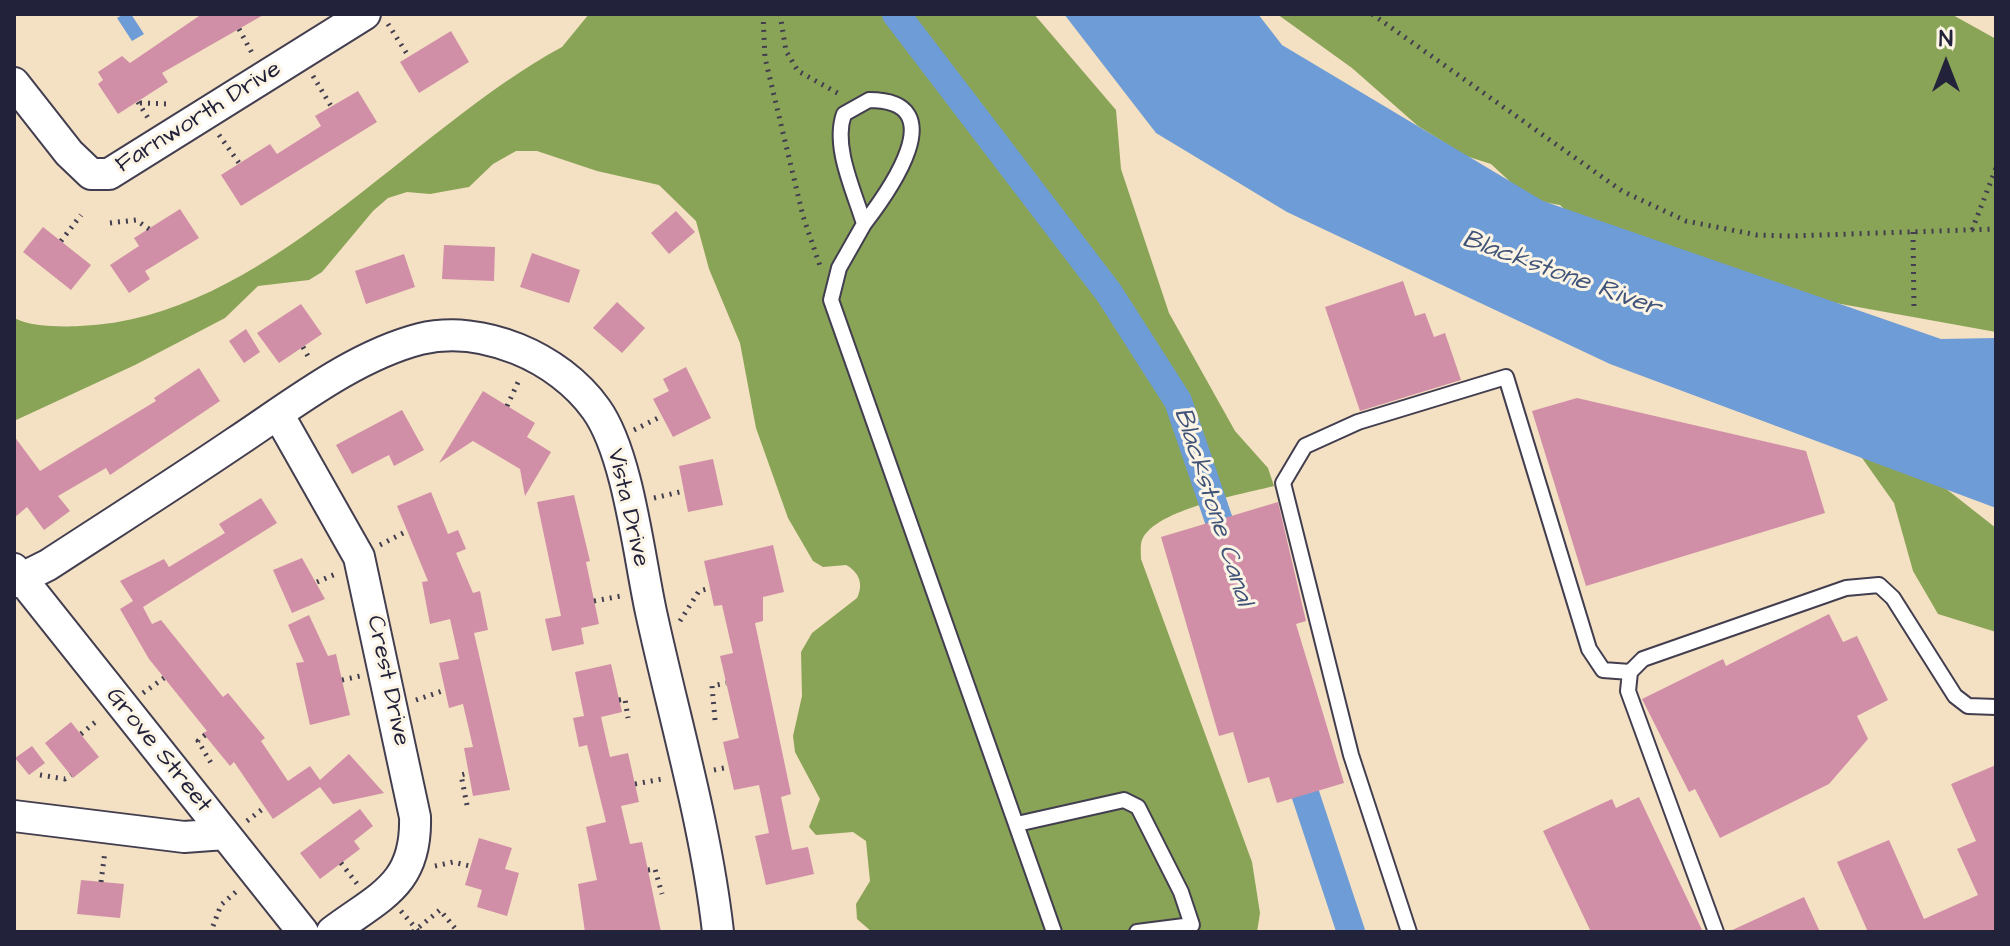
<!DOCTYPE html>
<style>
body{margin:0}
#map{position:relative;width:2010px;height:946px;overflow:hidden;background:#f4e0c3;font-family:"Architects Daughter",sans-serif}
canvas{display:block}
.frame{position:absolute;inset:0;border:16px solid #22223b;pointer-events:none}
.north{position:absolute;left:1906px;top:24px;width:80px;height:80px;-webkit-text-stroke:6px #fcf5e5;paint-order:stroke;rotate:0deg;font-size:22px;font-weight:700;line-height:32px;text-align:center;color:#22223b}
.north::after{content:'';display:block;margin:auto;width:28px;height:36px;background:#22223b;clip-path:polygon(50% 0,100% 100%,50% 72%,0 100%)}
</style>
<div id="map">
<canvas width="2010" height="946"></canvas>
<div class="frame"></div>
<div class="north">N</div>
</div>
<script>
const context = document.querySelector('canvas').getContext('2d');
context.lineJoin = 'round';
function paint(path, color) {
  context.fillStyle = color;
  context.fill(path, 'evenodd');
}
function stroke(path, color, width, dash) {
  context.strokeStyle = color;
  context.lineWidth = width;
  context.lineCap = dash ? 'butt' : 'round';
  context.setLineDash(dash || []);
  context.stroke(path);
}
function label(font, color, halo, rows, align = 'center') {
  context.font = font + ' "Architects Daughter",sans-serif';
  context.lineWidth = 6;
  context.setLineDash([]);
  context.textBaseline = 'middle';
  context.strokeStyle = halo;
  context.fillStyle = color;
  for (const [text, x, y, turn = 0] of rows) {
    context.save();
    context.translate(x, y);
    context.rotate((+turn || 0) * Math.PI / 180);
    context.textAlign = isNaN(turn) ? turn : align;
    if (halo) context.strokeText(text, 0, 0);
    context.fillText(text, 0, 0);
    context.restore();
  }
}
paint(new Path2D(`
 M589 14H1034L1116 110 1121 169 1169 313 1235 431 1268 468 1274 486C1244 494 1155 509 1142 540 1140 545 1141 553 1141 559L1252 862 1260 913 1257 932H872L857 919 856 904 870 881 866 841 853 832 816 835 809 827 820 799 795 752 793 736 802 696 801 652 812 633 857 598C864 584 859 572 846 565L823 567 813 561 788 518 756 428 740 343 709 269 696 221 659 185 597 171 537 151H516L493 164 469 187 430 194 407 192 388 198 373 211 322 272 309 280 258 286 225 318 135 365 14 421V318C32 327 60 327 80 326 264 319 408 130 562 47Z
 M1277 14H1951L1996 39V332L1758 289 1580 224 1560 205 1543 202 1518 189 1491 164 1466 156 1418 126 1352 68Z
 M1833 417 1866 426 1996 528V632L1938 614 1913 571 1894 503Z`), '#89a456');
paint(new Path2D(`
 M124 14H131L144 34 132 41 117 18Z
 M1064 14H1258L1282 45 1543 201 1941 339 1996 338V508L1610 364 1287 212 1156 133Z`), '#6e9cd6');
stroke(new Path2D(`
 M896 14 1109 293 1178 401 1231 556
 M1294 760 1351 932`), '#6e9cd6', 28);
paint(new Path2D(`
 M202 14H265L162 73 168 82 118 114 98 84 103 80 98 72 122 56 130 63Z
 M451 31 469 62 419 93 400 62Z
 M358 91 377 122 241 206 221 175 270 144 277 154 321 126 315 116Z
 M180 209 199 238 145 271 150 279 129 293 110 265 139 246 134 238Z
 M676 211 695 232 669 254 651 233Z
 M43 227 91 265 71 290 23 252Z
 M444 245 495 247 494 281 442 279Z
 M532 253 580 270 569 303 520 287Z
 M404 254 415 287 366 304 355 271Z
 M1403 281 1415 316 1425 313 1434 337 1445 333 1461 380 1360 411 1325 307Z
 M617 302 645 328 622 353 593 328Z
 M301 304 322 334 279 363 257 333Z
 M246 329 260 352 244 363 229 341Z
 M686 367 711 418 673 437 653 399 669 391 663 379Z
 M199 368 220 401 110 475 106 468 58 496 70 511 44 530 27 507 14 518V436L40 471 156 401 154 398Z
 M483 391 535 423 527 437 551 452 525 496 520 469 473 441 439 463Z
 M1577 398 1806 451 1825 513 1586 586 1532 411Z
 M402 410 424 450 394 466 389 455 352 474 336 445Z
 M713 459 723 505 688 512 679 466Z
 M431 492 448 534 458 530 466 549 456 553 473 593 480 591 488 630 474 633 510 790 473 796 464 748 473 747 463 704 449 708 439 663 459 659 450 619 430 624 422 582 428 581 397 506Z
 M574 495 590 561 586 562 599 624 581 628 584 644 552 651 545 619 561 616 537 502Z
 M261 498 277 523 143 607 152 624 161 620 223 697 228 693 265 738 261 741 288 781 310 766 320 780 349 754 384 793 333 804 320 787 273 819 234 762 230 766 203 733 207 731 149 659 120 609 133 601 120 581 164 559 169 567 225 533 219 524Z
 M1278 502 1306 621 1296 624 1344 783 1277 803 1269 777 1248 783 1233 732 1219 736 1161 537Z
 M773 545 784 592 763 597V621L755 623 791 794 781 797 792 850 808 847 814 874 766 885 755 836 769 833 759 785 734 790 723 742 739 738 720 656 733 653 722 605 714 606 704 561Z
 M302 558 325 599 292 613 273 570Z
 M1829 614 1843 642 1857 636 1888 700 1857 716 1868 739 1829 784 1720 838 1695 789 1689 792 1642 699 1723 659 1726 666Z
 M309 615 328 656 336 654 350 715 310 725 296 663 304 662 288 625Z
 M611 664 622 712 601 717 610 757 628 753 639 802 621 806 630 844 642 842 661 932H585L578 884 597 880 586 827 606 822 587 745 579 747 573 718 584 716 575 672Z
 M71 722 99 757 73 778 45 743Z
 M32 746 45 763 29 775 15 758Z
 M1996 765V932H1868L1837 862 1889 840 1924 919 1978 895 1957 849 1976 841 1951 784Z
 M1639 797 1703 932H1591L1543 831 1612 799 1616 808Z
 M360 809 373 826 354 841 360 849 320 879 300 853Z
 M479 838 512 848 505 869 519 873 507 916 477 907 482 890 465 885Z
 M81 880 124 884 120 918 77 914Z
 M1804 897 1820 932H1728Z`), '#d18fa7');
const service = new Path2D(`
 M869 100C956 100 887 194 864 224 855 193 832 147 844 114Z
 M864 224 839 268 831 300 1054 932
 M1017 824 1124 800 1138 807 1181 892 1192 925 1137 932
 M1409 932 1351 755 1283 483 1305 446 1358 422 1506 377 1589 649 1603 670 1630 672
 M1716 932 1628 691 1630 672 1643 659 1846 588 1879 585 1893 598 1955 696 1968 706 1996 707`);
const minor = new Path2D(`
 M14 83 69 153 91 174H109L365 14
 M278 414 359 557 415 817C417 885 380 896 332 932
 M14 569 303 932
 M14 582 48 565C111 524 174 484 236 442 292 405 354 356 420 339 482 324 559 357 596 409 628 453 639 557 651 612 674 718 706 825 718 932
 M14 816 184 837 225 834`);
stroke(service, '#423e4f', 18);
stroke(minor, '#423e4f', 34);
stroke(new Path2D(`
 M763 14 765 58 803 216 820 266
 M780 14 786 51 798 71 841 95
 M1372 14 1622 191 1686 221 1757 235 1791 236 1996 229
 M388 24 409 57
 M239 29 252 53
 M313 76 331 106
 M138 102 148 118
 M140 103 169 104
 M219 135 239 163
 M110 223 136 220 149 229
 M1972 230 1996 168
 M1913 232 1914 310
 M61 241 81 215
 M303 347 310 360
 M507 406 520 378
 M634 430 662 416
 M654 498 684 491
 M380 545 407 531
 M317 582 338 573
 M594 601 621 596
 M680 621 699 591 710 588
 M342 680 360 676
 M143 693 164 678
 M416 700 445 690
 M619 700 625 699 628 718
 M715 720 712 686 726 683
 M81 734 99 719
 M205 735 198 741 211 763
 M714 770 729 767
 M40 775 65 779 71 775
 M635 784 662 779
 M467 805 461 775 469 773
 M247 821 265 807
 M341 863 358 885
 M435 866 453 862 470 866
 M648 870 655 869 662 894
 M101 882 105 851
 M401 911 418 931
 M213 926 221 905 238 890
 M413 932 440 910 458 932`), '#423e4f', 5, [2, 6]);
stroke(service, '#fff', 14);
stroke(minor, '#fff', 30);
label('24px', '#22223b', '#fcf5e5', [
 ["Farnworth Drive",199,118,-32],
 ["Vista Drive",627,508,77],
 ["Crest Drive",387,681,78],
 ["Grove Street",158,751,51]
]);
label('italic 26px', '#405379', '#fcf5e5', [
 ["Blackstone River",1561,275,20],
 ["Blackstone Canal",1212,507,72]
]);
</script>
